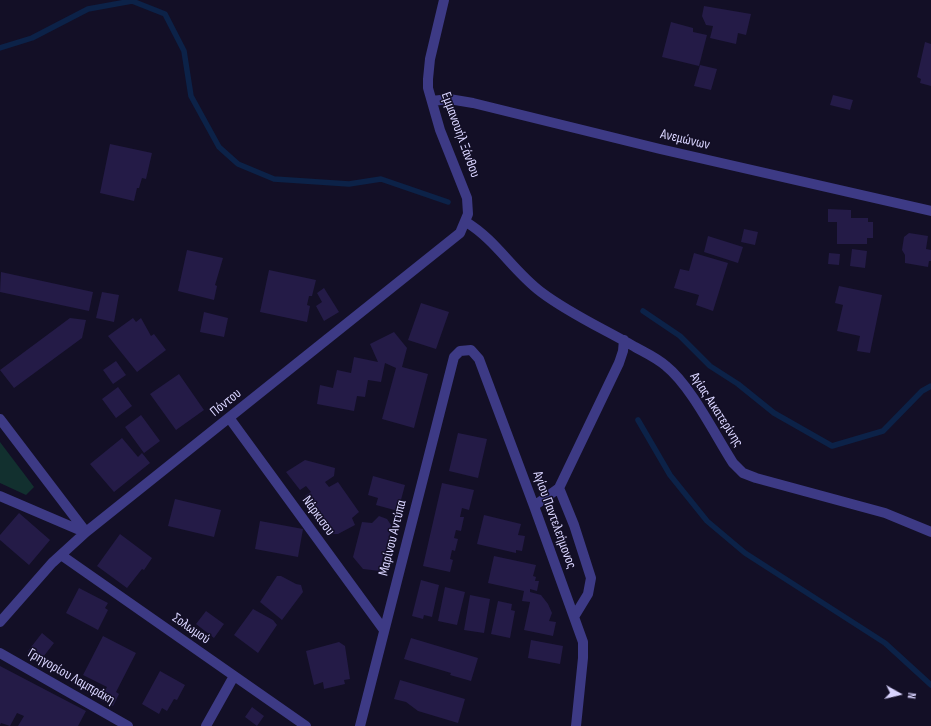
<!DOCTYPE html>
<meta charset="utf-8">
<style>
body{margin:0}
#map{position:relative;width:931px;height:726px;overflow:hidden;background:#130f26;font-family:"Sofia Sans Condensed",sans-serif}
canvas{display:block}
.north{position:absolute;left:879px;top:674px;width:40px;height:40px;-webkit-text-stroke:3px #130f26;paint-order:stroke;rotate:98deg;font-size:11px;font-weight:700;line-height:16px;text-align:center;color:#d9d4ff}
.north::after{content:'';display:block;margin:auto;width:14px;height:18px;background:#d9d4ff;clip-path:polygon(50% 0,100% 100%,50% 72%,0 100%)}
</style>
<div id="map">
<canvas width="931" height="726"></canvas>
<div class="north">N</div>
</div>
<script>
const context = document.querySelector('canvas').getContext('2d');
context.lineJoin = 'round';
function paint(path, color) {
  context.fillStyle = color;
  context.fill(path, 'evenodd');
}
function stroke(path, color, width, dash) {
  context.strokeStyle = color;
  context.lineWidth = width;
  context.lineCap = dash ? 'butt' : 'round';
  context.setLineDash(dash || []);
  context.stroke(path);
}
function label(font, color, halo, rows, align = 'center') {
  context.font = font + ' "Sofia Sans Condensed",sans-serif';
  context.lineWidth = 3;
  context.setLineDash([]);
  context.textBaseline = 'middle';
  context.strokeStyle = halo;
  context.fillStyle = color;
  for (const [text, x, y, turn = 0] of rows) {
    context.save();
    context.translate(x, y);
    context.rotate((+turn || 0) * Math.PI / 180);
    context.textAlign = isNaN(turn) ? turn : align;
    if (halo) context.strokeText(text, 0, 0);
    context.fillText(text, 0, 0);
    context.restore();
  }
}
paint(new Path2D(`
 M0 442 34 487 26 495 0 483Z`), '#12302f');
stroke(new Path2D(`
 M0 48 32 38 88 9 132 1 165 14 184 51 191 96 219 147 238 164 274 179 349 184 381 179 448 202
 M643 311 680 336 710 366 738 384 774 413 832 446 883 431 922 391 931 386
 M638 420 670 475 707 521 745 553 885 643 931 685`), '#0c2248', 5.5);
paint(new Path2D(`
 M704 6 751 14 746 35 738 33 736 44 710 38 713 26 706 25 702 16Z
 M671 22 693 28V32L707 35 699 66 662 57Z
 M925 42 931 44V86L920 83 921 79 917 77Z
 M700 65 717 69 711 90 694 86Z
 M833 95 853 100 850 110 830 105Z
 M110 144 152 153 146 179 142 178 139 188H137L134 201 100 193Z
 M828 209 851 210V218H868V222H873V238H867V244H837V222H828Z
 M744 229 758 232 755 245 741 242Z
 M909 233 928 236 926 249 931 250V261H929L928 267 905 263V255L902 250 904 237Z
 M708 236 743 247 738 263 704 252Z
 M852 249 867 251 865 268 850 266Z
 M187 250 223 258 215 285 217 286 214 300 178 291Z
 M694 253 728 263 713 311 696 305 699 295 674 288 680 269 689 271Z
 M829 253 840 254 839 265 828 264Z
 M269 270 316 280 312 296H309L307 305 310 306 307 322 260 312Z
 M1 272 93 292 89 311 0 292Z
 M839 286 882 295 870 353 857 351 860 336 837 331 843 305 835 303Z
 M324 288 339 312 324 321 316 306 322 302 317 293Z
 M102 292 119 295 114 322 96 318Z
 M421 303 449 312 436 349 408 340Z
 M204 312 228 318 224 337 200 332Z
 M70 318 86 320 82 338 14 388 0 370Z
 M133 318 136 322 141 318 151 336 154 334 166 350 137 372 108 336Z
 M394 332 407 348 402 367 428 374 414 428 382 419 396 368 385 363 381 382 368 380 365 397 357 396 354 411 317 404 320 385 333 388 337 370 351 373 354 357 378 362 370 344Z
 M116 361 126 375 113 384 103 370Z
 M179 374 204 410 176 430 150 394Z
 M118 387 132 406 116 418 102 399Z
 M141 415 160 441 144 453 125 427Z
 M458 433 487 439 478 478 449 471Z
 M122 438 138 457 142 453 150 463 114 492 90 464Z
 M305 460 335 468 334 476 325 482 329 487 338 482 359 512 352 518 355 525 338 534H333L305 496 311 492 306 486 300 490 286 472Z
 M373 476 405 485 398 511 376 505 378 498 368 495Z
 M442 483 474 490 469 510 462 508 460 517H464L461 531 456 530 454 538 458 539 455 551 452 550 450 559 453 560 450 572 423 566Z
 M175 499 221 510 214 537 168 526Z
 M19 513 50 540 29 565 0 540V535Z
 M484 515 521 524 518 535 525 536 522 551 516 550V553L477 544Z
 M379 516 387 519 391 525 387 553 383 556 380 571 363 569 353 557 362 522 372 523Z
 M260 521 303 529 298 557 255 549Z
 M120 534 152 558 144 570 142 569 127 588 97 566Z
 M494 556 536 565 533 576 536 577 535 581H539L537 591 530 589V592L541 595 548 604 552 613 549 621 556 622 553 636 524 630 530 602 522 601 524 591 488 583Z
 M277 576H281L296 584 301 585 303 592 282 620 260 602Z
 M421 580 439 585 432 617 424 615 423 619 412 616Z
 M445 587 465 592 457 625 438 621Z
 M79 588 108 603 105 608 108 610 98 630 66 613Z
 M470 595 490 599 484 633 464 630Z
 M498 601 512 604 511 610 515 611 510 638 491 634Z
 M253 609 273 620 277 625 258 653 234 635Z
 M206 611 224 624 214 638 196 624Z
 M42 633 54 643 40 661 28 651Z
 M103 636 136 653 116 692 119 694 113 706 100 700 107 687 83 675Z
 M411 638 478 658 471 681 450 675 451 673 404 659Z
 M531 640 563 646 560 664 528 658Z
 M339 642 345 646 350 679 344 680 345 684 324 689 323 682 314 685 306 651Z
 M0 666 86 711 78 726H18L24 716 17 713 10 726 1 723 0 725Z
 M160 671 185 685 177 700 174 699 167 711 162 708 159 714 142 704Z
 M400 680 465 699 458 723 418 711 406 702 394 699Z
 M252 707 264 716 257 726 245 717Z`), '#241b47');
stroke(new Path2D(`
 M432 101 449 99 473 103 660 149 931 211
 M466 222C496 240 513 271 541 292 570 314 604 329 635 347 646 353 657 358 666 366 691 386 715 435 733 463L743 473 756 478 885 513 931 532
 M0 419 86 532
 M230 419 384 630
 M559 488 574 525 591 578 588 594 574 617
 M0 496 84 532
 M534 506 559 488 619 363 623 351 624 340
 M61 555 306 726
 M0 622 52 563 86 532 460 233 468 214 467 198 440 130 428 88V79L430 59 444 0
 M0 653 128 726
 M206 726 234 676
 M360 726 454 357 460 351 471 350 479 359 534 506 583 642V658L576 726`), '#3d3a85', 10);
label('14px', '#d9d4ff', '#130f26', [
 ["Εμμανουήλ Ξάνθου",460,135,70],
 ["Ανεμώνων",685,140,13],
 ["Πόντου",226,403,-39],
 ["Αγίας Αικατερίνης",716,410,57],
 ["Νάρκισου",318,516,54],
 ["Αγίου Παντελεήμονος",554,520,70],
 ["Μαρίνου Αντύπα",393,538,-76],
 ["Σολωμού",191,629,35],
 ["Γρηγορίου Λαμπράκη",71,677,30]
]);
</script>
